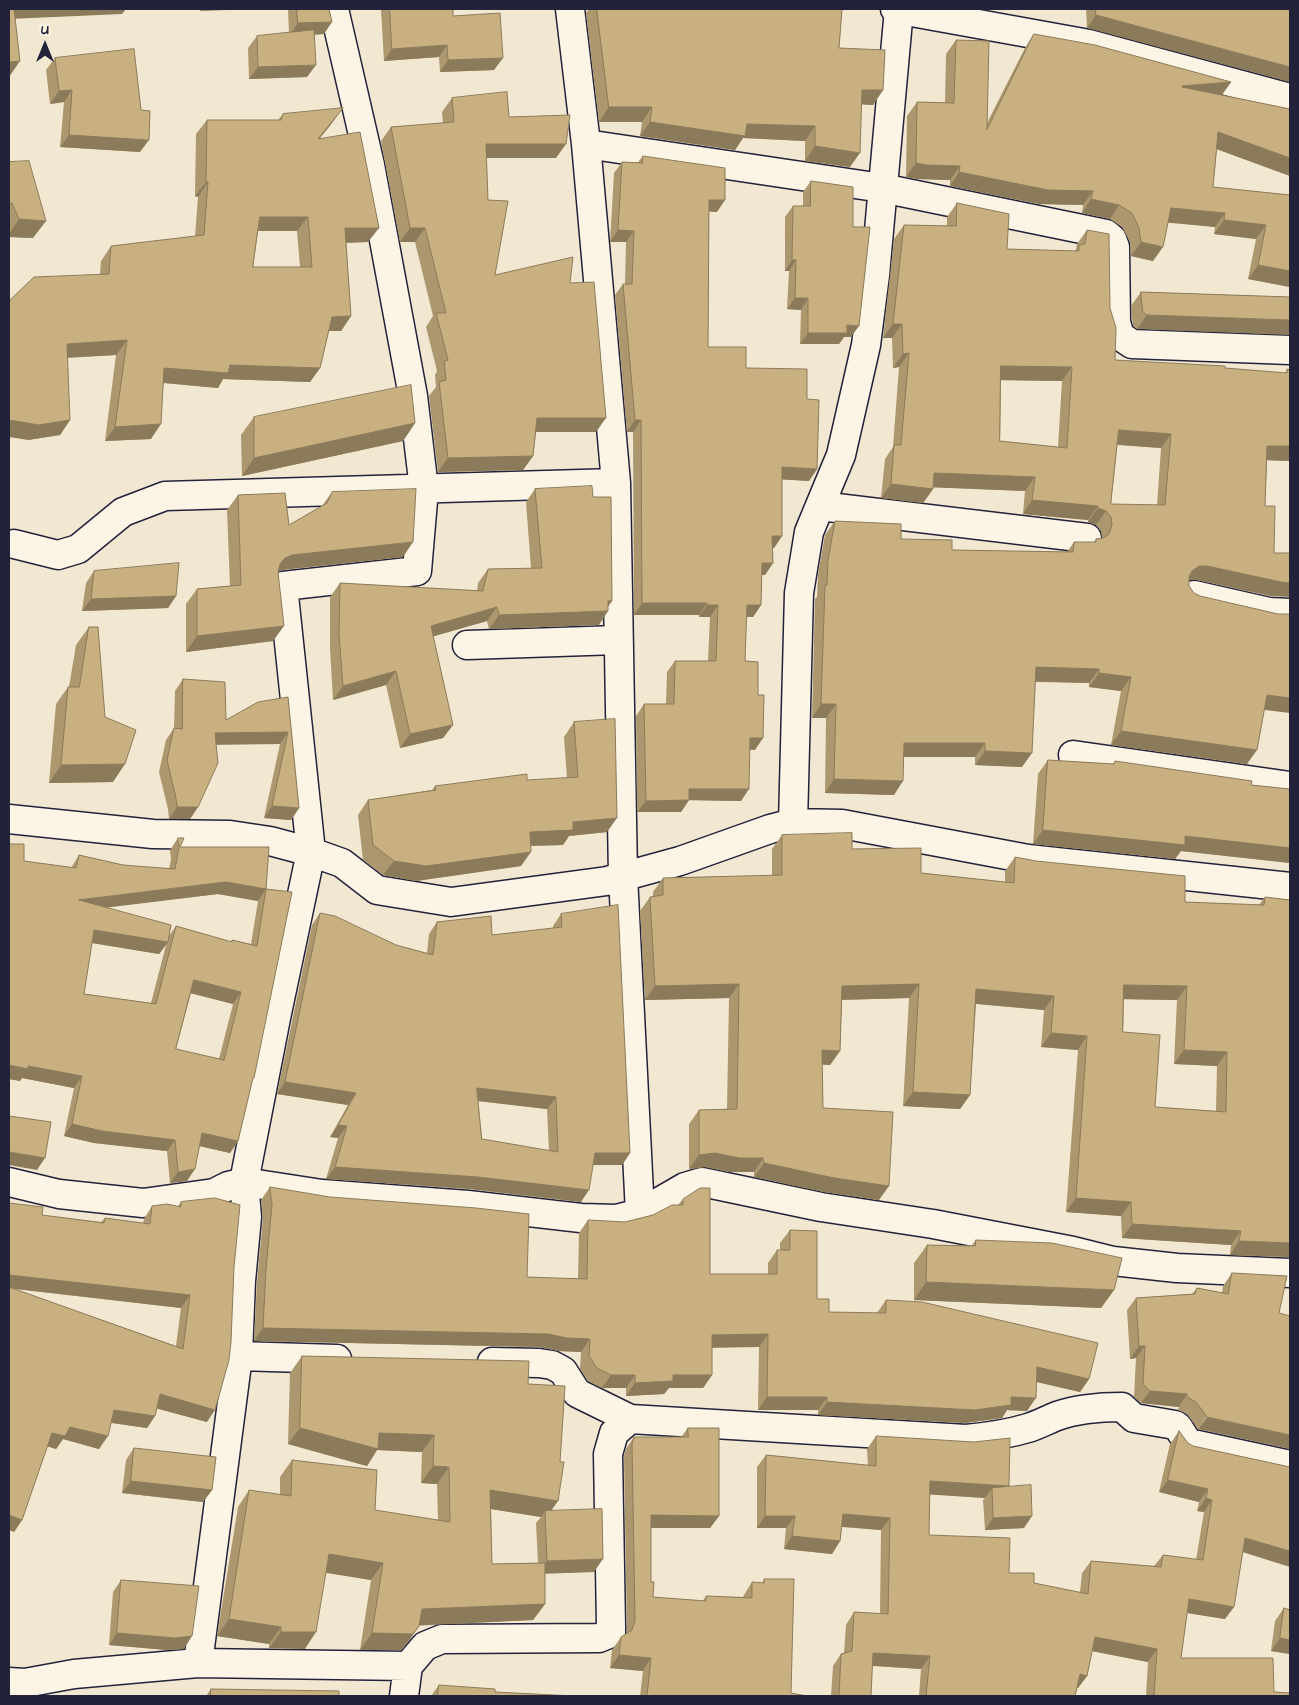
<!DOCTYPE html>
<style>
body{margin:0}
#map{position:relative;width:1299px;height:1705px;overflow:hidden;background:#f2e7d1;font-family:"Architects Daughter",sans-serif}
canvas{display:block}
.frame{position:absolute;inset:0;border:10px solid #22223b;pointer-events:none}
.north{position:absolute;left:20px;top:20px;width:50px;height:50px;-webkit-text-stroke:4px #fcf5e5;paint-order:stroke;rotate:0deg;font-size:14px;font-weight:700;line-height:20px;text-align:center;color:#22223b}
.north::after{content:'';display:block;margin:auto;width:18px;height:22px;background:#22223b;clip-path:polygon(50% 0,100% 100%,50% 72%,0 100%)}
</style>
<div id="map">
<canvas width="1299" height="1705"></canvas>
<div class="frame"></div>
<div class="north">U</div>
</div>
<script>
const context = document.querySelector('canvas').getContext('2d');
context.lineJoin = 'round';
function stroke(path, color, width, dash) {
  context.strokeStyle = color;
  context.lineWidth = width;
  context.lineCap = dash ? 'butt' : 'round';
  context.setLineDash(dash || []);
  context.stroke(path);
}
function paint(path, color) {
  context.fillStyle = color;
  context.fill(path, 'evenodd');
}
const minor = new Path2D(`
 M570 9 586 144 616 483 623 876 640 1213
 M895 9 1089 44 1290 98
 M586 144 882 188 1106 234 1112 239 1115 247 1116 322 1120 336 1132 344 1290 350
 M820 506 1087 538
 M14 544 58 555 78 549 123 512 165 496 616 483
 M1194 595 1269 612 1290 613
 M467 645 618 640
 M1073 755 1290 786
 M9 819 153 834 230 835 270 841 311 852 342 863 377 890 451 902 607 881 680 861 770 829 793 823 842 824 1028 859 1290 887
 M793 823 799 593 809 532 841 455 866 345 875 275 899 9
 M9 1182 59 1194 143 1203 214 1193 228 1186 244 1182 322 1194 468 1205 581 1218 616 1219 640 1213 685 1187 702 1182 821 1207 933 1224 1073 1251 1113 1261 1177 1268 1290 1273
 M238 1356 337 1359
 M492 1362 539 1363 552 1365 563 1371 577 1393 630 1419 966 1439C987 1437 1008 1434 1028 1428 1038 1425 1047 1420 1057 1416 1077 1409 1100 1407 1122 1407L1134 1418 1175 1425 1178 1427 1188 1443 1290 1465
 M198 1663 238 1356 241 1281 247 1217 244 1182 276 1018 311 852 283 586 417 571 424 489 413 396 370 165 334 9
 M9 1682 25 1683 74 1674 198 1663 408 1666 425 1646 442 1639 599 1638 611 1633V1626L608 1454 614 1433 630 1419
 M404 1696 408 1666`);
stroke(minor, '#22223b', 31);
stroke(minor, '#fcf5e5', 28);
paint(new Path2D(`
 M288 9H329L324 34 314 35 307 77 249 79 248 48 257 36 289 33Z
 M381 9H453V16L494 70 440 72 439 57 384 61Z
 M589 9H842L839 48 883 90 873 105 862 104 850 167 805 161V141L743 138 735 150 640 136 642 122H599L586 13Z
 M1086 9H1290L1087 28Z
 M1034 34 1231 82 1222 95 1290 109V176L1217 149 1213 187 1290 195V287L1248 279 1256 239 1214 234 1215 227 1168 222 1153 261 1131 256 1130 242 1122 227 1110 219 1082 213 1083 205 1039 204 950 186V180L917 179 906 177 907 116 917 102 945 103 946 54 956 40 987 123 1025 48Z
 M55 58 140 152 60 147 64 102 50 104 46 70Z
 M452 98 509 117 556 158H486L488 200 495 275 570 283 596 432H536L533 456 523 470 438 472 429 396 436 387 435 375 437 371 426 327 433 316 415 242H400L381 141 391 127 443 123 442 112Z
 M283 114 332 123 320 138 368 242 346 243 351 316 341 331H328L320 368 310 382 223 379 218 388 164 383 151 439 105 441 116 355 67 358 70 420 60 435 28 440 100 274 101 261 111 246 195 237 198 197 195 196 196 134 207 120H278ZM258 231H297L300 267H253Z
 M643 156 717 212 709 211 708 347 746 368 807 399 817 469 809 481 782 479V536L774 548H773V563L765 575H762L761 605 753 617H746L745 661 755 750 750 749 741 801 689 800 681 812H637L636 716 644 704H666L667 672 675 661H708L710 617H699V615H634L633 432H627L615 295 623 284H625L626 242H610L614 173 622 162H638Z
 M9 162 33 238 9 237Z
 M811 181 851 337H844L839 344H800L801 310 787 309 789 271H785V217L793 206H803V192Z
 M957 203 1007 249 1075 251 1076 249 1077 244 1087 230 1110 308 1115 360 1285 373 1287 369 1290 461 1267 460 1265 506 1274 553 1271 596 1197 580H1189V586L1264 710 1247 764 1111 745 1121 691 1089 687V683L1035 682 1022 767 975 765V757H904L894 795 825 793 826 718H812L815 599 817 597 818 574 825 535 835 521 901 539 952 550 1067 552 1074 542H1094L1096 539 1102 538 1101 531 1096 525 1088 522V520L1023 514 1025 491 933 487V489L923 503 881 498 885 459 893 447 899 367 893 368 892 338H883L894 239 904 225 947 226V217ZM1001 380 1062 381 1058 447 1000 441ZM1117 445 1161 448 1157 505 1111 504Z
 M1141 292 1290 297 1137 329 1133 326 1131 306Z
 M254 417 415 423 403 441 242 476 241 435Z
 M535 489 593 497 599 625 489 629 487 621 433 636 453 725 443 738 400 748 386 685 333 700 330 648V597L340 583 477 591 478 583 488 569 531 568 526 502Z
 M332 492 403 557 281 570 278 572 273 641 186 652V604L197 589 230 586 227 510 238 495 289 525 322 506Z
 M94 571 176 596 168 608 82 611 86 583Z
 M89 627 105 717 113 782 49 783 56 704 68 687H69L76 645Z
 M183 679 226 720 288 697 299 808 291 820 264 818 280 744H216L198 807 190 819H169L168 809 159 772 166 740 174 728 175 691Z
 M574 722 607 832 569 836 563 845 531 846 521 866 416 881 383 875 363 860 358 815 368 800 432 790 435 786 567 778 564 737Z
 M1048 760 1113 764 1115 761 1251 785 1290 789V863L1181 851 1175 859 1033 844 1038 774Z
 M782 835 852 849 921 873 1005 882V871L1015 857 1185 902 1259 905 1265 897 1290 900V1257L1230 1255 1231 1245 1122 1238 1121 1216 1066 1212 1078 1050 1041 1047 1044 1010 976 1004 970 1095 960 1109 903 1106 909 998 842 1000 840 1051 830 1065 822 1064 823 1108 879 1200 824 1192 754 1177V1172H729L705 1167 689 1169V1124L699 1110 727 1109 729 998 645 1000 640 911 650 897H653V892L663 878 772 876V849ZM1124 999 1177 1000 1174 1064 1217 1066 1216 1111 1155 1107 1123 1032Z
 M178 838 180 847H269L252 1081 238 1141 230 1153 200 1146 187 1181 170 1183 167 1151 94 1143 64 1136 74 1088 22 1078 20 1081 9 1079V844L24 861 71 868 79 855 123 865 169 869 171 859 170 850ZM218 894 258 901 251 944 232 940 231 942 176 926 169 936 106 907ZM92 943 159 954 166 945 151 1003 84 994ZM191 993 233 1004 219 1059 176 1049Z
 M320 913 396 945 427 953 429 934 437 922 492 935 553 928V926L561 914 630 1153 622 1165H593L581 1202 470 1189 326 1179 338 1138 330 1137 348 1105 277 1094 312 925ZM478 1101 547 1109 549 1151 482 1139Z
 M270 1187 527 1277 578 1279 579 1233 588 1220 625 1222 653 1215 678 1205 683 1199 710 1274H768V1263L777 1250H780V1243L790 1230 817 1299 829 1312 877 1313 886 1300 1089 1379 1080 1392 1037 1382 1027 1411 1007 1410 1002 1418 965 1423 818 1415V1410H758L759 1347H712V1375L703 1388H669L664 1394 626 1396V1388H602L588 1381 580 1369 581 1352 558 1351 539 1347 254 1341 257 1282 263 1218 261 1200Z
 M181 1202 207 1422 157 1408 155 1416 147 1428 111 1423 99 1449 63 1439 56 1449 47 1446 22 1520 14 1532 9 1203 42 1215 101 1222 105 1218 143 1223 144 1219 152 1206H178ZM14 1289 181 1308 176 1346Z
 M976 1240 1114 1290 1101 1308 914 1300V1263L927 1245 971 1246Z
 M1232 1273 1279 1313 1198 1429 1187 1414 1178 1410 1179 1407 1141 1403 1134 1397 1136 1358 1130 1359 1127 1310 1136 1298 1192 1294 1197 1288 1222 1293 1223 1286Z
 M302 1356 528 1384 551 1511 594 1572 545 1573V1604L533 1620 419 1625 408 1642 401 1650H360L371 1580 326 1573 305 1649 269 1648V1644L217 1636 238 1507 249 1490 280 1495V1477L292 1460 375 1510 438 1520 437 1484 421 1483 422 1452 377 1450 367 1466 288 1444 290 1373ZM491 1509 541 1517 536 1523 538 1563 492 1564Z
 M688 1428 719 1516 710 1528H651V1582L653 1597 703 1601 706 1596 743 1597 744 1595 752 1582 762 1583 764 1579 791 1693 807 1696H640L643 1671 610 1668 612 1650 621 1637 627 1633 624 1456 626 1449 634 1437H681Z
 M1179 1431 1242 1552 1225 1619 1187 1613 1181 1658 1274 1692 1290 1696H1146L1148 1662 1092 1651 1087 1676 1078 1688H1077L1075 1696H919L921 1669 872 1666 871 1696H831L833 1666 841 1654 844 1653 846 1625 854 1612 880 1614 881 1530 842 1527 840 1541 832 1554 784 1549 786 1528H757V1467L766 1455 868 1465 867 1449 876 1436 1009 1486 1024 1528 985 1530 983 1500 985 1498 930 1494 929 1535 1009 1573 1034 1583 1080 1592 1082 1573 1091 1561 1154 1566 1163 1555 1196 1560 1204 1512 1197 1511 1199 1502 1159 1492 1170 1444Z
 M134 1448 212 1490 203 1502 122 1493 126 1460Z
 M121 1580 184 1649 167 1650 109 1645 113 1592Z
 M1284 1608 1290 1610V1654L1271 1651 1275 1621Z
 M439 1685 495 1692 574 1696H431Z
 M211 1689 339 1696H206Z`), '#ac976e');
paint(new Path2D(`
 M9 9H126L122 14 9 19Z
 M201 9H255L200 11Z
 M1096 15 1290 67V82L1087 28Z
 M332 22 324 34 290 35 298 23Z
 M447 45 439 57 384 61 392 49Z
 M503 58 494 70 440 72 448 60Z
 M20 61 9 77V62Z
 M316 65 307 77 249 79 258 67Z
 M1231 82 1221 96 1172 100 1182 86Z
 M72 90 64 102 50 104 59 91Z
 M862 90H883L873 105 852 104Z
 M609 107H652L642 122H599Z
 M343 108 332 123 308 153 318 139Z
 M650 122 747 124 815 126 805 141 743 138 735 150 640 136Z
 M1218 132 1290 158V176L1208 146Z
 M69 135 149 140 140 152 60 147Z
 M486 144H566L556 158H476Z
 M815 146 860 153 850 167 805 161Z
 M916 163 960 166 950 180 917 179 906 177Z
 M959 172 1093 191 1083 205 1039 204 950 186Z
 M206 182H208L198 197 195 196Z
 M1091 199 1119 205 1110 219 1082 213Z
 M709 200H725L717 212 701 211Z
 M1171 208 1225 213 1215 227 1161 222Z
 M260 217H308L297 231H250Z
 M19 219 46 221 33 238 9 237V234Z
 M1224 220 1266 225 1256 239 1214 234Z
 M345 228H379L368 242 335 243Z
 M410 228H425L415 242H400Z
 M618 230 634 231 626 242H610Z
 M1141 242 1163 247 1153 261 1131 256Z
 M792 260H796L789 271H785Z
 M1258 265 1290 271V287L1248 279Z
 M795 298H808L801 310 787 309Z
 M1147 315 1290 320V335L1137 329Z
 M351 316 341 331H321L332 317Z
 M893 324H902L892 338H883Z
 M847 325 859 326 851 337H844L839 344H800L808 333Z
 M127 340 116 355 56 358 67 344Z
 M909 353 899 367 893 368 903 354Z
 M230 365 320 368 310 382 223 379 218 388 154 382 164 368Z
 M1001 366 1072 367 1062 381 991 380Z
 M537 418H606L596 432H527Z
 M9 420H70L60 435 28 440 9 437Z
 M635 420H641L633 432H627Z
 M415 423 403 441 242 476 254 458Z
 M161 424 151 439 105 441 115 427Z
 M1119 430 1171 434 1161 448 1109 444Z
 M1267 446H1290V461L1257 460Z
 M533 456 523 470 438 472 448 458Z
 M782 467 817 469 809 481 774 479Z
 M934 473 1035 477 1025 491 924 487Z
 M891 484 933 489 923 503 881 498Z
 M1032 500 1098 506 1088 520 1023 514Z
 M1098 508 1106 511 1096 525 1088 522Z
 M772 536H782L774 548H764Z
 M413 542 403 557 281 570 274 573 280 564 285 558 292 555Z
 M762 563H773L765 575H754Z
 M1199 566H1207L1290 583V597L1271 596 1197 580H1189L1182 585 1192 571Z
 M176 596 168 608 82 611 91 599Z
 M608 601H612L605 611H608L599 625 489 629 499 615Z
 M642 603H707L699 615H634Z
 M707 605H718L710 617H699Z
 M747 605H761L753 617H739Z
 M497 607 487 621 421 640 431 626Z
 M284 626 273 641 186 652 197 636Z
 M1036 667 1099 669 1089 683 1026 681Z
 M396 671 386 685 333 700 343 686Z
 M1099 673 1131 677 1121 691 1089 687Z
 M1267 695 1290 698V713L1257 709Z
 M821 704H836L826 718H812Z
 M453 725 443 738 400 748 410 734Z
 M1121 731 1257 750 1247 764 1111 745Z
 M288 732 280 744 207 745 215 733Z
 M750 738H763L755 750 742 749Z
 M904 743H985L975 757H894Z
 M985 751 1032 753 1022 767 975 765Z
 M125 764 113 782 49 783 61 765Z
 M834 779 903 781 894 795 825 793Z
 M689 789H749L741 801 681 800Z
 M689 800 681 812H637L646 801Z
 M272 806 299 808 291 820 264 818Z
 M177 807H198L190 819H169Z
 M617 818 607 832 569 836 563 845 520 846 530 832 573 822Z
 M1043 830 1185 836 1290 848V863L1181 851 1175 859 1033 844Z
 M531 852 521 866 416 881 383 875 394 861Z
 M226 882 266 889 258 901 218 894 71 912 79 900Z
 M94 930 168 942 159 954 86 942Z
 M194 980 241 992 233 1004 186 992Z
 M739 984 729 998 645 1000 655 986Z
 M919 984 909 998 833 1000 842 986Z
 M1124 985 1187 986 1177 1000 1114 999Z
 M976 989 1054 996 1044 1010 967 1003Z
 M1051 1033 1087 1036 1078 1050 1041 1047Z
 M822 1050 840 1051 830 1065 812 1064Z
 M1184 1050 1227 1052 1217 1066 1174 1064Z
 M9 1065 28 1066 82 1076 74 1088 22 1078 20 1081 9 1079Z
 M285 1082 356 1093 348 1105 277 1094Z
 M477 1088 556 1097 547 1109 469 1100Z
 M913 1092 970 1095 960 1109 903 1106Z
 M72 1124 175 1140 167 1151 94 1143 64 1136Z
 M338 1125 347 1126 338 1138 330 1137Z
 M202 1133 238 1141 230 1153 194 1145Z
 M9 1152 45 1158 37 1170 9 1165Z
 M595 1153H630L622 1165H587Z
 M715 1153 763 1158 754 1172H729L705 1167 689 1169 699 1155Z
 M764 1163 889 1186 879 1200 824 1192 754 1177Z
 M335 1167 478 1177 589 1190 581 1202 470 1189 326 1179Z
 M195 1169 187 1181 170 1183 178 1172Z
 M1076 1198 1131 1202 1121 1216 1066 1212Z
 M1132 1224 1241 1231 1231 1245 1122 1238Z
 M1239 1241 1290 1243V1257L1230 1255Z
 M9 1275 190 1295 181 1308 9 1288Z
 M926 1282 1114 1290 1101 1308 914 1300Z
 M263 1328 548 1334 590 1339 581 1352 558 1351 539 1347 254 1341Z
 M768 1334 759 1347 703 1348 712 1335Z
 M1139 1346H1145L1136 1358 1130 1359Z
 M1037 1367 1089 1379 1080 1392 1028 1380Z
 M611 1375H635L626 1388H602Z
 M673 1375H712L703 1388H669L664 1394 626 1396 635 1383Z
 M1150 1391 1187 1394 1179 1407 1141 1403Z
 M160 1394 215 1410 207 1422 151 1407Z
 M767 1397H827L818 1410H758Z
 M1011 1397 1036 1398 1027 1411 1007 1410 1002 1418 965 1423 818 1415 827 1402Z
 M114 1410 155 1416 147 1428 106 1422Z
 M1207 1417 1290 1435V1449L1198 1429Z
 M70 1427 108 1436 99 1449 63 1439 56 1449 43 1445 52 1433Z
 M300 1428 379 1433 434 1435 422 1452 377 1450 367 1466 288 1444Z
 M433 1466 449 1467 437 1484 421 1483Z
 M1168 1480 1208 1489 1199 1502 1159 1492Z
 M131 1481 212 1490 203 1502 122 1493Z
 M930 1481 1009 1486 1000 1499 992 1488 985 1498 922 1494Z
 M490 1490 558 1501 546 1518 545 1511 541 1517 478 1507Z
 M1206 1498 1212 1500 1204 1512 1197 1511Z
 M843 1514 890 1518 881 1530 834 1526Z
 M9 1515 22 1520 14 1532 9 1530Z
 M651 1515 719 1516 710 1528H642Z
 M765 1516H795L786 1528H757Z
 M1032 1516 1024 1528 985 1530 993 1518Z
 M792 1536 840 1541 832 1554 784 1549Z
 M1245 1538 1290 1551V1567L1236 1550Z
 M329 1554 383 1563 371 1580 317 1571Z
 M603 1559 594 1572 538 1574 547 1561Z
 M1189 1599 1234 1607 1225 1619 1181 1612Z
 M545 1604 533 1620 410 1626 422 1609Z
 M229 1619 281 1627 269 1644 217 1636Z
 M419 1626 408 1642 401 1650H360L372 1633Z
 M281 1632H316L305 1649 269 1648Z
 M117 1633 192 1636 184 1649 167 1650 109 1645Z
 M1095 1637 1157 1649 1148 1662 1086 1650Z
 M1280 1638 1290 1640V1654L1271 1651Z
 M873 1653 930 1656 921 1669 864 1665Z
 M619 1655 651 1658 643 1671 610 1668Z
 M1080 1674 1087 1676 1078 1688 1071 1687Z`), '#8c7b5a');
const building = new Path2D(`
 M9 9H14L20 61 9 62Z
 M297 9H329L332 22 298 23Z
 M390 9H453V16L500 13 503 58 448 60 447 45 392 49Z
 M597 9H842L839 48 885 50 883 90H862L860 153 815 146V126L747 124 745 136 650 122 652 107H609Z
 M1096 9H1290V67L1096 15Z
 M314 30 316 65 258 67 257 36Z
 M1034 34 1095 45 1231 82 1182 86V87L1290 109V158L1218 132 1213 187 1290 195V271L1258 265 1266 225 1224 220 1225 213 1171 208 1163 247 1141 242 1139 228 1132 213 1119 205 1091 199 1093 191 1048 190 959 172 960 166 927 165 916 163 917 102 954 103 956 40 989 41 987 129Z
 M134 49 141 110 150 111 149 140 69 135 72 90 59 91 55 58Z
 M507 92 509 117 570 115 566 144H486L488 200 508 201 495 275 573 257 570 283 594 282 606 418H537L533 456 448 458 439 382 446 380 444 361 448 360 436 313H446L425 228H410L391 127 454 122 452 98Z
 M343 108 318 139 360 132 379 228H345L351 316 332 317 320 368 230 365 228 373 164 368 161 424 115 427 127 340 67 344 70 420 39 425 9 420V301L34 277 109 274 111 246 204 235 208 182H206L207 120H281L283 114ZM260 217H308L312 267H253Z
 M643 156 725 168V200H709L708 347H746V368L807 369V399L819 400 817 469 782 467V536H772L773 563H762L761 605H747L745 661 758 662V695H764L763 738H750L749 789H689V800L646 801 644 704H674L675 661H716L718 605H707V603H642L641 420H635L623 284H632L634 231 618 230 622 162 642 163Z
 M29 161 46 221 19 219 12 203 9 204V162Z
 M811 181 853 187V227H870L859 326 847 325V333H808V298H795L796 260H792L793 206H810Z
 M957 203 1009 214 1007 249 1079 251V245L1085 244 1087 230 1109 234 1110 308 1116 328 1115 360 1225 366V368L1287 373V369L1290 370V446H1267L1265 506H1275L1274 553H1290V583L1281 582 1207 566H1199L1192 571 1189 577V586L1194 593 1200 596 1278 614H1290V698L1267 695 1257 750 1121 731 1131 677 1099 673V669L1036 667 1032 753 985 751V743H904L903 781 834 779 836 704H821L825 585H827L828 560 835 521 901 524V539L952 540V550L1073 552 1074 542H1096V539L1103 538 1109 534 1112 525 1111 517 1106 511 1098 508V506L1032 500 1035 477 934 473 933 489 891 484 894 445H901L909 353 903 354 902 324H893L904 225 956 226ZM1001 366 1072 367 1067 448 1000 441ZM1119 430 1171 434 1165 505 1111 504Z
 M1141 292 1290 297V320L1147 315 1143 312Z
 M411 385 415 423 254 458V417Z
 M592 486 593 497H611L612 601H608V611L499 615 497 607 431 626 453 725 410 734 396 671 343 686 339 634 340 583 483 591 488 569 542 568 535 489Z
 M416 489 413 542 292 555 285 558 280 564 278 572 284 626 197 636V589L241 585 238 495 285 493 289 525 327 503 332 492Z
 M179 563 176 596 91 599 94 571Z
 M89 627H98L105 717 136 730 125 764 61 765 68 687H79Z
 M183 679 225 682 226 720 258 702 288 697 299 808 272 806 288 732 215 733 218 763 198 807H177L176 798 167 760 174 728 182 729Z
 M615 719 617 818 573 822V830L530 832 531 852 426 866 394 861 373 845 368 800 436 790 435 786 527 774V780L578 777 574 722Z
 M1048 760 1114 764 1115 761 1252 781 1251 785 1290 789V848L1185 836V845L1043 830Z
 M852 833V849L921 848V873L1014 883 1015 857 1036 861 1185 876V902L1264 905 1265 897 1290 900V1243L1239 1241 1241 1231 1132 1224 1131 1202 1076 1198 1087 1036 1051 1033 1054 996 976 989 970 1095 913 1092 919 984 842 986 840 1051 822 1050 823 1108 893 1112 889 1186 834 1178 764 1163 763 1158H739L715 1153 699 1155V1110L737 1109 739 984 655 986 650 897 663 895V878L782 875V835ZM1124 985 1187 986 1184 1050 1227 1052 1226 1112 1155 1107 1160 1035 1123 1032Z
 M178 838H184L180 847H269L266 889 292 892 254 1078H253L238 1141 202 1133 195 1169 178 1172 175 1140 102 1131 72 1124 82 1076 28 1066V1069L9 1065V844H24V861L76 868 79 855 123 865 175 869 179 847ZM226 882 266 889 257 946 232 940V942L176 926 156 1004 84 994 94 930 168 942 171 925 79 900ZM194 980 241 992 224 1060 176 1049Z
 M618 905 630 1153H595L589 1190 478 1177 335 1167 347 1126 338 1125 356 1093 285 1082 320 913 335 916 396 945 433 955 437 922 491 916 492 935 562 927 561 914ZM477 1088 556 1097 558 1152 482 1139Z
 M9 1116 51 1122 45 1158 9 1152Z
 M270 1187 330 1197 476 1208 529 1214 527 1277 587 1279 588 1220 625 1222 653 1215 672 1205H683V1199L700 1188H710V1274H777V1250H790V1230L817 1231V1299H829V1312L886 1313V1300L922 1302 1098 1343 1089 1379 1037 1367 1036 1398 1011 1397V1405L975 1410 827 1402V1397H767L768 1334 712 1335V1375H673V1381L635 1383V1375H611L597 1368 589 1356 590 1339 567 1338 548 1334 263 1328 266 1269 272 1205Z
 M215 1198 240 1205 234 1267 231 1342 229 1360 215 1410 160 1394 155 1416 114 1410 108 1436 70 1427 65 1436 52 1433 22 1520 9 1515V1287L183 1349 190 1295 9 1275V1203L43 1207 42 1215 104 1223 105 1218 150 1224 152 1206 167 1204 181 1207V1202Z
 M976 1240 1052 1243 1122 1258 1114 1290 926 1282 927 1245 975 1246Z
 M1232 1273 1287 1276 1279 1313 1290 1316V1435L1207 1417 1196 1402 1187 1397V1394L1150 1391 1143 1384 1145 1346H1139L1136 1298 1195 1294 1197 1288 1228 1294Z
 M302 1356 529 1361 528 1384 565 1386 560 1462H564L558 1501 490 1490 492 1564 545 1563V1604L422 1609 419 1626 413 1634 372 1633 383 1563 329 1554 316 1632H281V1627L229 1619 249 1490 291 1496 292 1460 377 1470 375 1510 450 1522 449 1467 433 1466 434 1435 379 1433 378 1449 300 1428Z
 M688 1428H719V1516L651 1515V1582H654L653 1597 706 1601V1596L752 1598V1582L764 1583V1579H794L791 1693 807 1696H647L651 1658 619 1655 621 1637 632 1630 635 1620 632 1444 634 1437H688Z
 M1179 1431 1188 1443 1193 1446 1290 1467V1551L1245 1538 1234 1607 1189 1599 1181 1658H1273L1274 1692 1290 1693V1696H1154L1157 1649 1095 1637 1087 1676 1080 1674 1075 1696H926L930 1656 873 1653 871 1696H839L841 1654 852 1651 854 1612 888 1614 890 1518 843 1514 840 1541 792 1536 795 1516H765L766 1455 876 1466V1436L974 1442 1010 1438 1009 1486 930 1481 929 1535 1010 1538 1009 1573H1034V1583L1088 1594 1091 1561 1161 1567 1163 1555 1203 1560 1212 1500 1206 1498 1208 1489 1168 1480Z
 M134 1448 216 1457 212 1490 131 1481Z
 M1031 1485 1032 1516 993 1518 992 1488Z
 M602 1509 603 1559 547 1561 545 1511Z
 M121 1580 199 1586 192 1636 175 1638 117 1633Z
 M1284 1608 1290 1610V1640L1280 1638Z
 M439 1685 495 1689V1692L574 1696H438Z
 M211 1689 339 1691V1696H211Z`);
paint(building, '#c8b080');
stroke(building, '#8c7b5a', 1);
</script>
